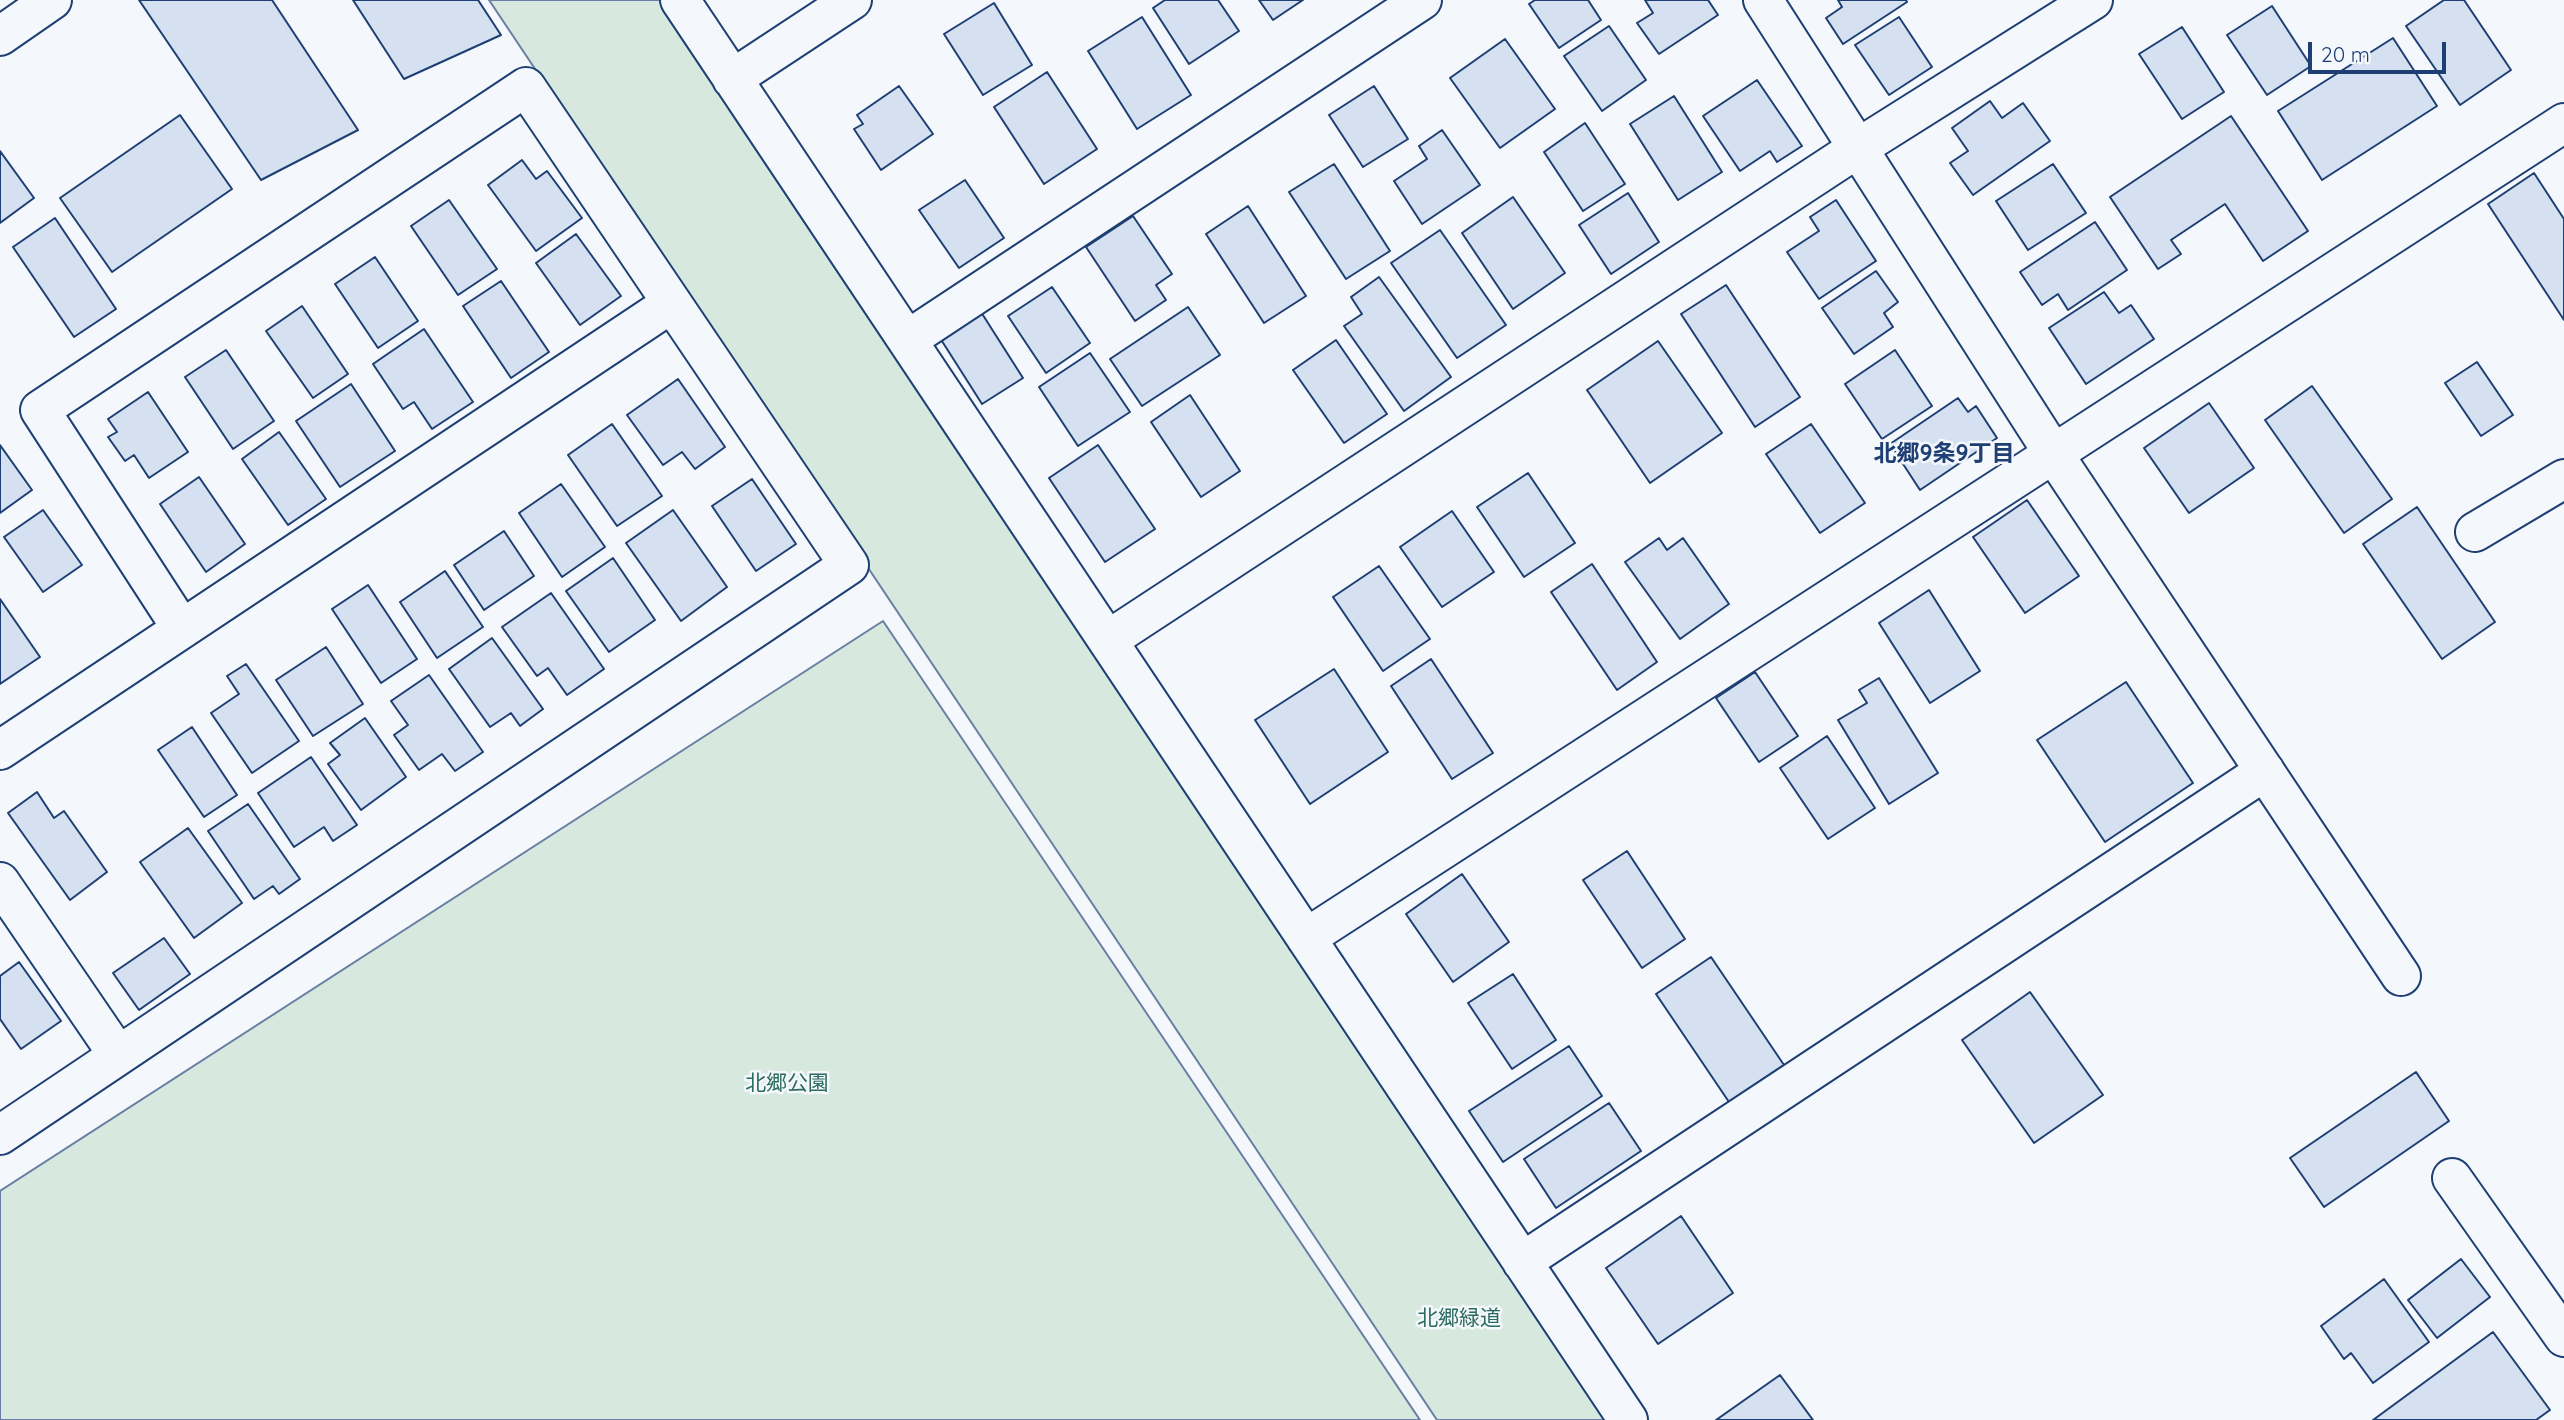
<!DOCTYPE html>
<meta charset="utf-8">
<style>
body{margin:0}
#map{position:relative;width:2564px;height:1420px;overflow:hidden;background:#f4f7fb;font-family:Quicksand,sans-serif}
canvas{display:block}
.scale{position:absolute;left:2308px;top:42px;width:138px;height:32px;box-sizing:border-box;border:4px solid #1d3f73;border-top:0;padding-left:9px;font-size:21px;line-height:24px;white-space:nowrap;color:#1d3f73;-webkit-text-stroke:5px #f4f7fb;paint-order:stroke}
</style>
<div id="map">
<canvas width="2564" height="1420"></canvas>
<div class="scale">20 m</div>
</div>
<script>
const context = document.querySelector('canvas').getContext('2d');
context.lineJoin = 'round';
function paint(path, color) {
  context.fillStyle = color;
  context.fill(path, 'evenodd');
}
function stroke(path, color, width, dash) {
  context.strokeStyle = color;
  context.lineWidth = width;
  context.lineCap = dash ? 'butt' : 'round';
  context.setLineDash(dash || []);
  context.stroke(path);
}
function label(font, color, halo, rows, align = 'center') {
  context.font = font + ' Quicksand,"Noto Sans JP",sans-serif';
  context.lineWidth = 5;
  context.setLineDash([]);
  context.textBaseline = 'middle';
  context.strokeStyle = halo;
  context.fillStyle = color;
  for (const [text, x, y, turn = 0] of rows) {
    context.save();
    context.translate(x, y);
    context.rotate((+turn || 0) * Math.PI / 180);
    context.textAlign = isNaN(turn) ? turn : align;
    if (halo) context.strokeText(text, 0, 0);
    context.fillText(text, 0, 0);
    context.restore();
  }
}
const green = new Path2D(`
 M489 0H667L1616 1420H1437Z
 M883 621 1420 1420H0V1191Z`);
paint(green, '#d7e8df');
stroke(green, '#687fa3', 2);
const building = new Path2D(`
 M139 0H272L358 130 261 180Z
 M353 0H478L501 35 404 79Z
 M1165 0H1218L1239 31 1189 64 1153 8Z
 M1259 0H1303L1273 20Z
 M1535 0H1588L1601 20 1559 48 1529 4Z
 M1645 0H1708L1718 15 1659 54 1637 23 1653 13Z
 M1838 0H1906L1907 2 1843 44 1826 18 1842 7Z
 M2444 0H2464L2511 70 2460 105 2406 26Z
 M994 3 1032 65 983 95 944 34Z
 M2272 6 2311 66 2267 95 2227 35Z
 M1142 17 1191 95 1137 129 1088 51Z
 M1899 17 1932 67 1889 95 1855 45Z
 M1609 26 1646 80 1602 111 1564 56Z
 M2182 27 2224 92 2182 119 2139 54Z
 M2393 38 2437 106 2322 180 2278 111Z
 M1505 39 1555 109 1500 148 1450 78Z
 M1047 72 1097 149 1044 184 994 107Z
 M1757 80 1802 146 1777 162 1770 151 1740 171 1703 116Z
 M899 86 933 134 881 170 854 129 863 124 857 115Z
 M1374 86 1408 139 1363 167 1329 115Z
 M1674 96 1722 172 1678 200 1630 124Z
 M1990 101 2002 118 2023 103 2050 141 1973 195 1950 163 1968 151 1952 128Z
 M180 115 232 189 112 272 60 198Z
 M2231 116 2308 231 2263 261 2225 204 2171 240 2181 254 2158 269 2110 197Z
 M1585 123 1625 184 1583 211 1544 152Z
 M1442 130 1480 185 1422 224 1394 181 1427 159 1419 146Z
 M0 151 34 198 0 223Z
 M522 160 536 179 547 171 582 218 536 251 488 185Z
 M1334 164 1390 251 1346 279 1289 192Z
 M2053 164 2086 213 2028 250 1996 201Z
 M2534 173 2564 219V320L2488 204Z
 M965 180 1004 238 959 268 919 210Z
 M1628 193 1659 242 1611 274 1579 225Z
 M1513 197 1565 273 1513 309 1462 233Z
 M449 200 497 269 458 295 411 226Z
 M1836 200 1876 261 1819 299 1787 252 1819 231 1810 217Z
 M1248 206 1306 296 1264 323 1206 234Z
 M1133 216 1172 274 1156 285 1166 300 1135 321 1086 247Z
 M55 218 116 309 74 337 13 247Z
 M2095 222 2127 270 2068 310 2058 294 2042 305 2020 272Z
 M1440 230 1506 325 1457 358 1391 263Z
 M576 234 621 296 580 325 536 263Z
 M375 257 418 321 378 348 335 284Z
 M1876 271 1898 302 1884 313 1893 327 1854 354 1822 308Z
 M1379 277 1451 377 1404 411 1344 326 1362 314 1351 297Z
 M501 281 549 352 511 378 463 306Z
 M1726 285 1800 397 1755 427 1681 314Z
 M1052 287 1090 343 1046 373 1008 316Z
 M2104 292 2119 313 2131 305 2154 339 2086 384 2049 328Z
 M302 306 348 374 313 398 266 331Z
 M1188 307 1220 355 1142 406 1110 359Z
 M981 312 1023 378 982 404 940 338Z
 M424 329 473 402 432 429 414 402 403 409 373 364Z
 M1336 340 1387 414 1344 443 1293 370Z
 M1658 341 1722 433 1650 483 1587 390Z
 M226 350 274 421 233 449 185 377Z
 M1895 350 1932 406 1882 439 1845 384Z
 M1090 353 1130 412 1078 446 1039 387Z
 M2477 362 2513 415 2481 436 2445 383Z
 M678 379 725 447 695 469 682 452 663 465 627 415Z
 M351 384 395 451 340 487 296 421Z
 M2312 386 2392 499 2344 533 2265 420Z
 M148 392 188 452 149 478 134 455 125 461 108 437 117 432 108 419Z
 M1190 395 1240 471 1201 497 1151 422Z
 M1958 398 1968 412 1976 406 1997 438 1920 490 1890 444Z
 M2209 403 2254 468 2189 513 2144 448Z
 M612 424 662 496 617 526 568 455Z
 M1811 424 1865 503 1820 533 1766 454Z
 M279 432 326 499 288 525 242 459Z
 M0 445 32 490 0 513Z
 M1098 445 1155 529 1105 562 1049 478Z
 M1528 473 1575 543 1524 577 1477 507Z
 M199 477 245 544 206 572 160 504Z
 M752 479 796 544 756 571 712 506Z
 M561 484 605 547 562 577 519 513Z
 M2027 500 2079 576 2025 613 1973 537Z
 M2417 507 2495 622 2442 659 2363 544Z
 M43 510 82 565 43 592 4 537Z
 M673 510 727 587 681 621 626 543Z
 M1452 511 1494 572 1442 607 1400 547Z
 M504 531 534 576 484 610 454 565Z
 M1659 538 1667 550 1683 538 1729 604 1680 639 1625 562Z
 M613 558 655 620 609 652 566 591Z
 M1592 564 1657 662 1617 690 1551 592Z
 M1379 566 1430 639 1383 671 1333 597Z
 M445 571 483 627 437 658 400 602Z
 M368 585 417 659 381 683 332 609Z
 M1929 590 1980 671 1930 703 1879 623Z
 M551 593 604 669 567 695 548 668 537 676 502 627Z
 M0 599 40 657 0 684Z
 M492 638 543 709 520 726 511 713 490 727 449 669Z
 M326 647 363 704 313 736 276 680Z
 M1431 659 1493 753 1452 779 1391 686Z
 M246 664 299 741 252 773 211 713 239 694 227 676Z
 M1334 669 1388 752 1310 804 1255 720Z
 M1755 672 1798 736 1759 762 1716 698Z
 M429 675 483 752 455 771 442 754 419 770 394 735 408 725 391 701Z
 M1879 678 1938 773 1889 804 1838 720 1867 703 1859 690Z
 M2126 682 2193 783 2105 842 2037 740Z
 M365 718 406 777 361 810 328 764 340 755 330 743Z
 M192 727 237 795 204 817 158 750Z
 M1827 736 1875 808 1828 839 1780 768Z
 M311 757 357 825 333 841 324 827 294 847 258 793Z
 M37 792 54 818 64 811 107 872 70 900 8 813Z
 M248 804 300 879 279 894 273 886 254 899 208 831Z
 M188 828 242 903 194 938 140 862Z
 M1627 851 1685 939 1642 968 1583 880Z
 M1462 874 1509 942 1453 982 1406 914Z
 M164 938 190 974 139 1010 113 973Z
 M1711 957 1784 1065 1729 1102 1656 994Z
 M19 962 61 1021 21 1049 0 1019V976Z
 M1513 974 1556 1040 1512 1069 1468 1003Z
 M2030 992 2103 1095 2034 1143 1962 1040Z
 M1569 1046 1602 1096 1503 1162 1469 1111Z
 M2416 1072 2449 1121 2324 1207 2290 1158Z
 M1609 1103 1641 1151 1556 1208 1524 1159Z
 M1681 1216 1733 1293 1658 1344 1606 1268Z
 M2461 1259 2490 1297 2437 1338 2408 1300Z
 M2384 1279 2429 1342 2373 1383 2351 1353 2344 1359 2321 1326Z
 M2493 1332 2550 1410 2536 1420H2373Z
 M1780 1375 1813 1420H1716Z`);
paint(building, '#d5e0f0');
stroke(building, '#1d3f73', 2);
const minor = new Path2D(`
 M680 0 1628 1420
 M1763 0 2053 453 2401 976
 M0 36 52 0
 M732 79 852 0
 M907 340 1422 0
 M2475 532 2564 479
 M1108 640 1858 148 2093 0
 M0 750 672 303
 M0 882 118 1055
 M1306 938 2564 123
 M0 1135 849 565 526 87 40 410 182 629
 M2452 1178 2564 1337
 M1522 1262 2265 771`);
stroke(minor, '#1d3f73', 42);
stroke(minor, '#f4f7fb', 38);
label('21px', '#2c6c60', '#f4f7fb', [
 ["北郷公園",787,1084],
 ["北郷緑道",1459,1319]
]);
label('bold 23px', '#1d3f73', '#f4f7fb', [
 ["北郷9条9丁目",1944,454]
]);
</script>
